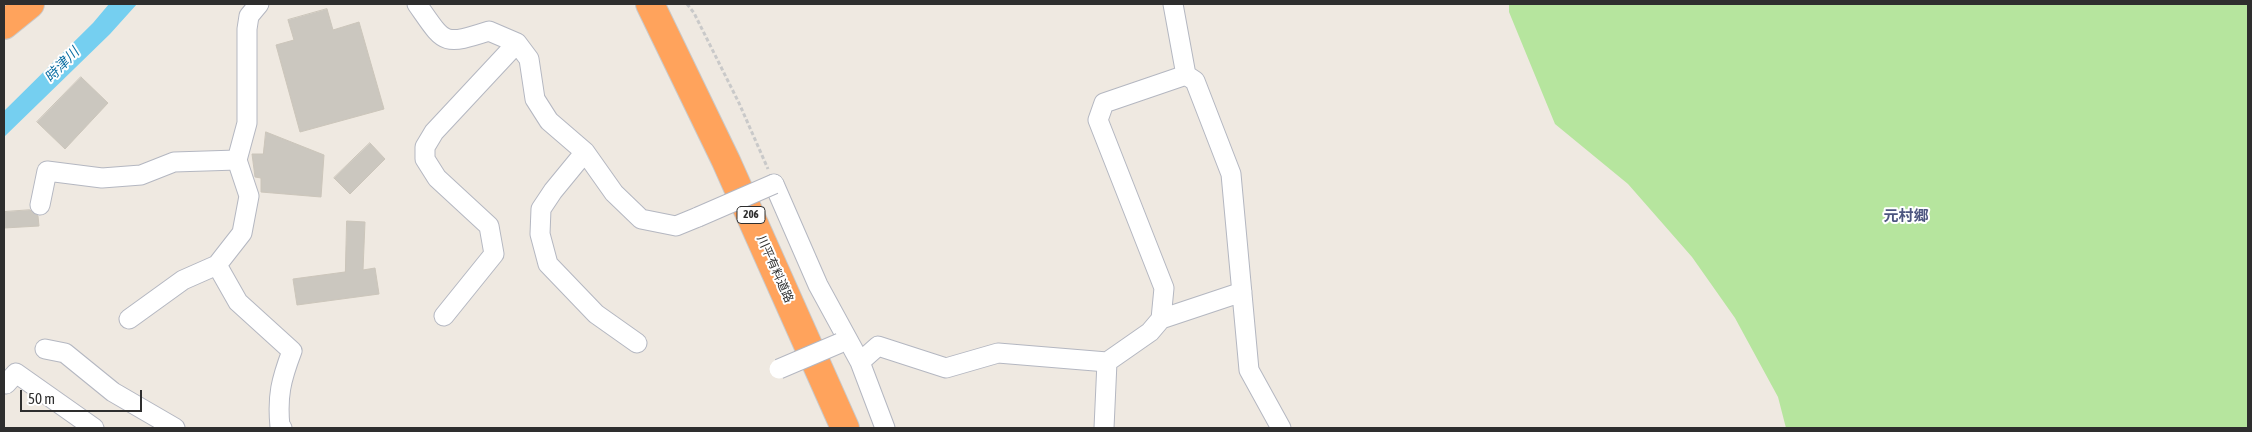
<!DOCTYPE html>
<meta charset="utf-8">
<style>
body{margin:0}
#map{position:relative;width:2252px;height:432px;overflow:hidden;background:#efe9e1;font-family:"Asap Condensed",sans-serif}
canvas{display:block}
.frame{position:absolute;inset:0;border:5px solid #2e2e2e;pointer-events:none}
.scale{position:absolute;left:20px;top:390px;width:122px;height:22px;box-sizing:border-box;border:2px solid #2e2e2e;border-top:0;padding-left:6px;font-size:15px;line-height:18px;white-space:nowrap;color:#2e2e2e;-webkit-text-stroke:4px #fff;paint-order:stroke}
</style>
<div id="map">
<canvas width="2252" height="432"></canvas>
<div class="frame"></div>
<div class="scale">50 m</div>
</div>
<script>
const context = document.querySelector('canvas').getContext('2d');
context.lineJoin = 'round';
function paint(path, color) {
  context.fillStyle = color;
  context.fill(path, 'evenodd');
}
function stroke(path, color, width, dash) {
  context.strokeStyle = color;
  context.lineWidth = width;
  context.lineCap = dash ? 'butt' : 'round';
  context.setLineDash(dash || []);
  context.stroke(path);
}
function label(font, color, halo, rows, align = 'center') {
  context.font = font + ' "Asap Condensed","Noto Sans JP",sans-serif';
  context.lineWidth = 4;
  context.setLineDash([]);
  context.textBaseline = 'middle';
  context.strokeStyle = halo;
  context.fillStyle = color;
  for (const [text, x, y, turn = 0] of rows) {
    context.save();
    context.translate(x, y);
    context.rotate((+turn || 0) * Math.PI / 180);
    context.textAlign = isNaN(turn) ? turn : align;
    if (halo) context.strokeText(text, 0, 0);
    context.fillText(text, 0, 0);
    context.restore();
  }
}
paint(new Path2D(`
 M1509 4H2248V428H1786L1778 397 1735 318 1692 257 1628 184 1555 124 1509 12Z`), '#b6e59e');
paint(new Path2D(`
 M109 4H137L110 34 4 137V111L93 23Z`), '#75cff0');
const building = new Path2D(`
 M327 9 333 30 359 22 384 109 300 132 276 45 294 40 288 20Z
 M81 77 108 103 65 149 37 122Z
 M266 132 324 155 321 197 261 192V178L255 177 252 154H263Z
 M370 143 385 159 350 194 334 178Z
 M30 210 38 216 39 226 4 228V212Z
 M347 221 365 222 363 270 375 268 379 294 297 305 293 279 345 272Z`);
paint(building, '#cbc7bf');
stroke(building, '#cbc5ba', 1);
const street = new Path2D(`
 M259 4 249 16 247 29V123L237 160 249 196 242 233 217 265 238 302 292 351C281 380 277 396 280 427L282 428
 M417 4C445 44 442 46 489 31L517 43 529 59 535 99 549 121 585 152 614 193 641 219 676 226 698 217
 M1173 4 1186 75 1195 81 1231 174 1249 370 1281 428
 M585 152 553 191 541 209 540 234 548 264 596 314 637 343
 M774 184 818 285 860 362
 M40 205 47 171 102 178 141 175 174 162 237 160
 M444 316 494 254 489 226 437 178 425 159V147L434 132 517 43
 M129 319 183 280 217 265
 M1161 319 1242 292
 M45 349 65 353 113 392 175 428
 M6 384 16 373 94 428
 M885 428 860 362 878 346 946 368 998 353 1107 362
 M1104 428 1107 362 1150 332 1161 319 1164 288 1098 120 1104 103 1186 75`);
const highway = new Path2D(`
 M650 4 726 161 845 428
 M4 25 30 4`);
stroke(street, '#b4b7c1', 21);
stroke(highway, '#c9c9c9', 30);
stroke(new Path2D(`
 M687 4 694 13 739 103 768 169`), '#c9c9c9', 3, [4, 2.5]);
stroke(street, '#fff', 19);
stroke(highway, '#ffa35c', 28);
const streetBridge = new Path2D(`
 M698 217 774 184
 M779 369 840 343`);
stroke(streetBridge, '#b4b7c1', 21, []);
stroke(streetBridge, '#fff', 19);
for (const [x, y, w] of [
 [751,215,28]
]) {
  const box = new Path2D();
  box.roundRect(x - w / 2, y - 8.5, w, 17, 4);
  context.fillStyle = '#fff';
  context.fill(box);
  stroke(box, '#2e2e2e', 1);
}
label('bold 11px', '#2e2e2e', null, [
 ["206",751,215]
]);
label('12px', '#2e2e2e', '#fff', [
 ["川平有料道路",775,269,66]
]);
label('italic 14px', '#0d6fa3', '#fff', [
 ["時津川",62,65,-46]
]);
label('bold 15px', '#4d5680', '#fff', [
 ["元村郷",1906,216]
]);
</script>
